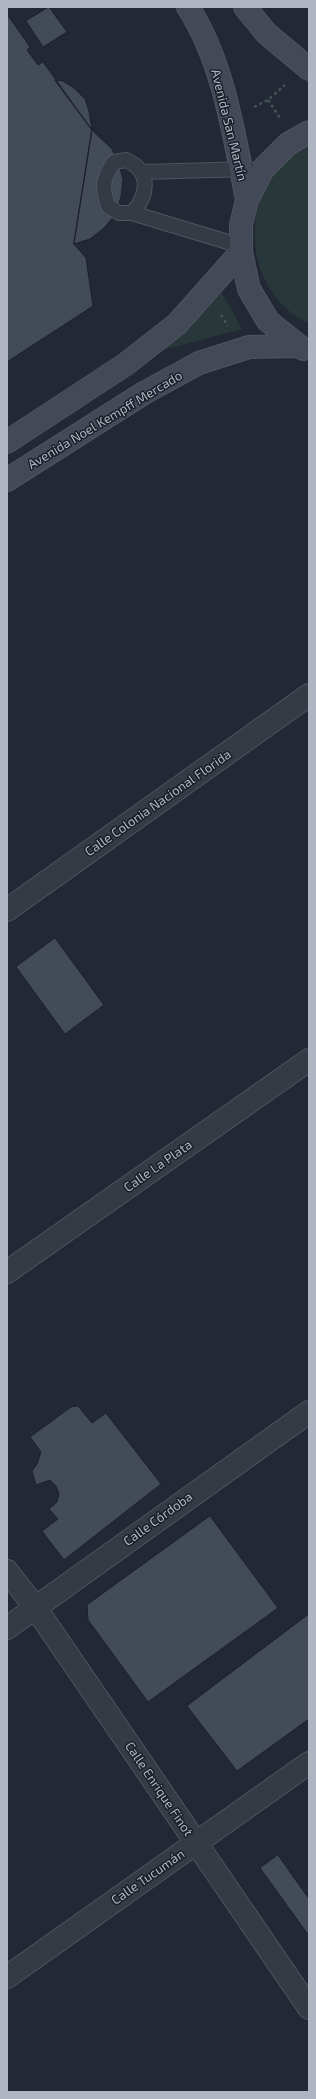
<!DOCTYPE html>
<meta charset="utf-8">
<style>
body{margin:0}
#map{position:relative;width:316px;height:2099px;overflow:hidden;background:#222834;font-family:"Exo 2",sans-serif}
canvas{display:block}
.frame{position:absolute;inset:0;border:8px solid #afb5c1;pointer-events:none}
</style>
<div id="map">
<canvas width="316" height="2099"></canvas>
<div class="frame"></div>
</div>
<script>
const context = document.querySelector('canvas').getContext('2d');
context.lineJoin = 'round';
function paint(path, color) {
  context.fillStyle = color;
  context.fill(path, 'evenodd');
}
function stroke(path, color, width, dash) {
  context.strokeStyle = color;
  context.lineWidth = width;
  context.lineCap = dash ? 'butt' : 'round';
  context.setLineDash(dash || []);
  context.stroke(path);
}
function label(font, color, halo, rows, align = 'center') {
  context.font = font + ' "Exo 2",sans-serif';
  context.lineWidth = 3;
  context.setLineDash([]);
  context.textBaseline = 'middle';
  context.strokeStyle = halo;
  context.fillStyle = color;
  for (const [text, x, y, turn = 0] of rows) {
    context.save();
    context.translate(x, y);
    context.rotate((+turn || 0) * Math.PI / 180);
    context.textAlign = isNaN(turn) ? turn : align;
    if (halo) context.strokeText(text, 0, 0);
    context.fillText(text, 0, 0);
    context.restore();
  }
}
paint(new Path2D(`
 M309 147V323C238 292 235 176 309 147Z
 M221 291 242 329 156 352Z`), '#283739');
const building = new Path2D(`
 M49 7 67 32 43 47 26 21Z
 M7 14 30 47 27 50 38 65 43 62 92 130 74 244 86 258 93 306 7 362Z
 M55 80 63 81 74 88 85 99 89 111 92 130Z
 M92 130 112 149 119 164 123 180 121 197 115 215 104 228 90 239 74 244Z
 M55 938 104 1005 65 1034 16 967Z
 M78 1406 92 1423 106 1413 161 1484 64 1560 42 1531 58 1519 49 1509 57 1502 59 1494 56 1486 50 1480 36 1485 32 1471 37 1464 41 1452 30 1437 71 1407Z
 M210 1516 278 1608 148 1702 88 1620 87 1605Z
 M309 1614V1719L237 1771 187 1706Z
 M278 1855 309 1899V1936L260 1868Z`);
paint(building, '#434b58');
stroke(building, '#1c212b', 1);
const service = new Path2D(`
 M126 160C152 171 148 196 132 213H119L108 206C102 187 102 179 114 162Z
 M143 172 249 169
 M132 213 241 246`);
const minor = new Path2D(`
 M7 910 309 695
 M7 1272 309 1060
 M7 1571 35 1607 309 2008
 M7 1628 309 1412
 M7 1977 309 1763`);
const secondary = new Path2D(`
 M188 7C224 63 234 136 247 200
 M245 7 266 33 309 69
 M303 349 268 321 249 289 241 252V225L247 200 263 169 288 144 309 132
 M7 442 126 364 177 324 241 252
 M7 480 144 393 199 363 249 347 297 346`);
stroke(service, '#4f555f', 16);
stroke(minor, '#4f555f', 24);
stroke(secondary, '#4f555f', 24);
stroke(new Path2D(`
 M268 100 280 118
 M254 107 268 100 285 85
 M221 315 228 326`), '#455356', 2.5, [3, 3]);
stroke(service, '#353a45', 14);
stroke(minor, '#353a45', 22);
stroke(secondary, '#434957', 22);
label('13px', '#afb5c1', '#1a1f29', [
 ["Avenida San Martín",229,125,76],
 ["Avenida Noel Kempff Mercado",105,420,-31],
 ["Calle Colonia Nacional Florida",158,803,-35],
 ["Calle La Plata",158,1166,-35],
 ["Calle Córdoba",158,1519,-36],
 ["Calle Enrique Finot",159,1789,56],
 ["Calle Tucumán",148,1877,-35]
]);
</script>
